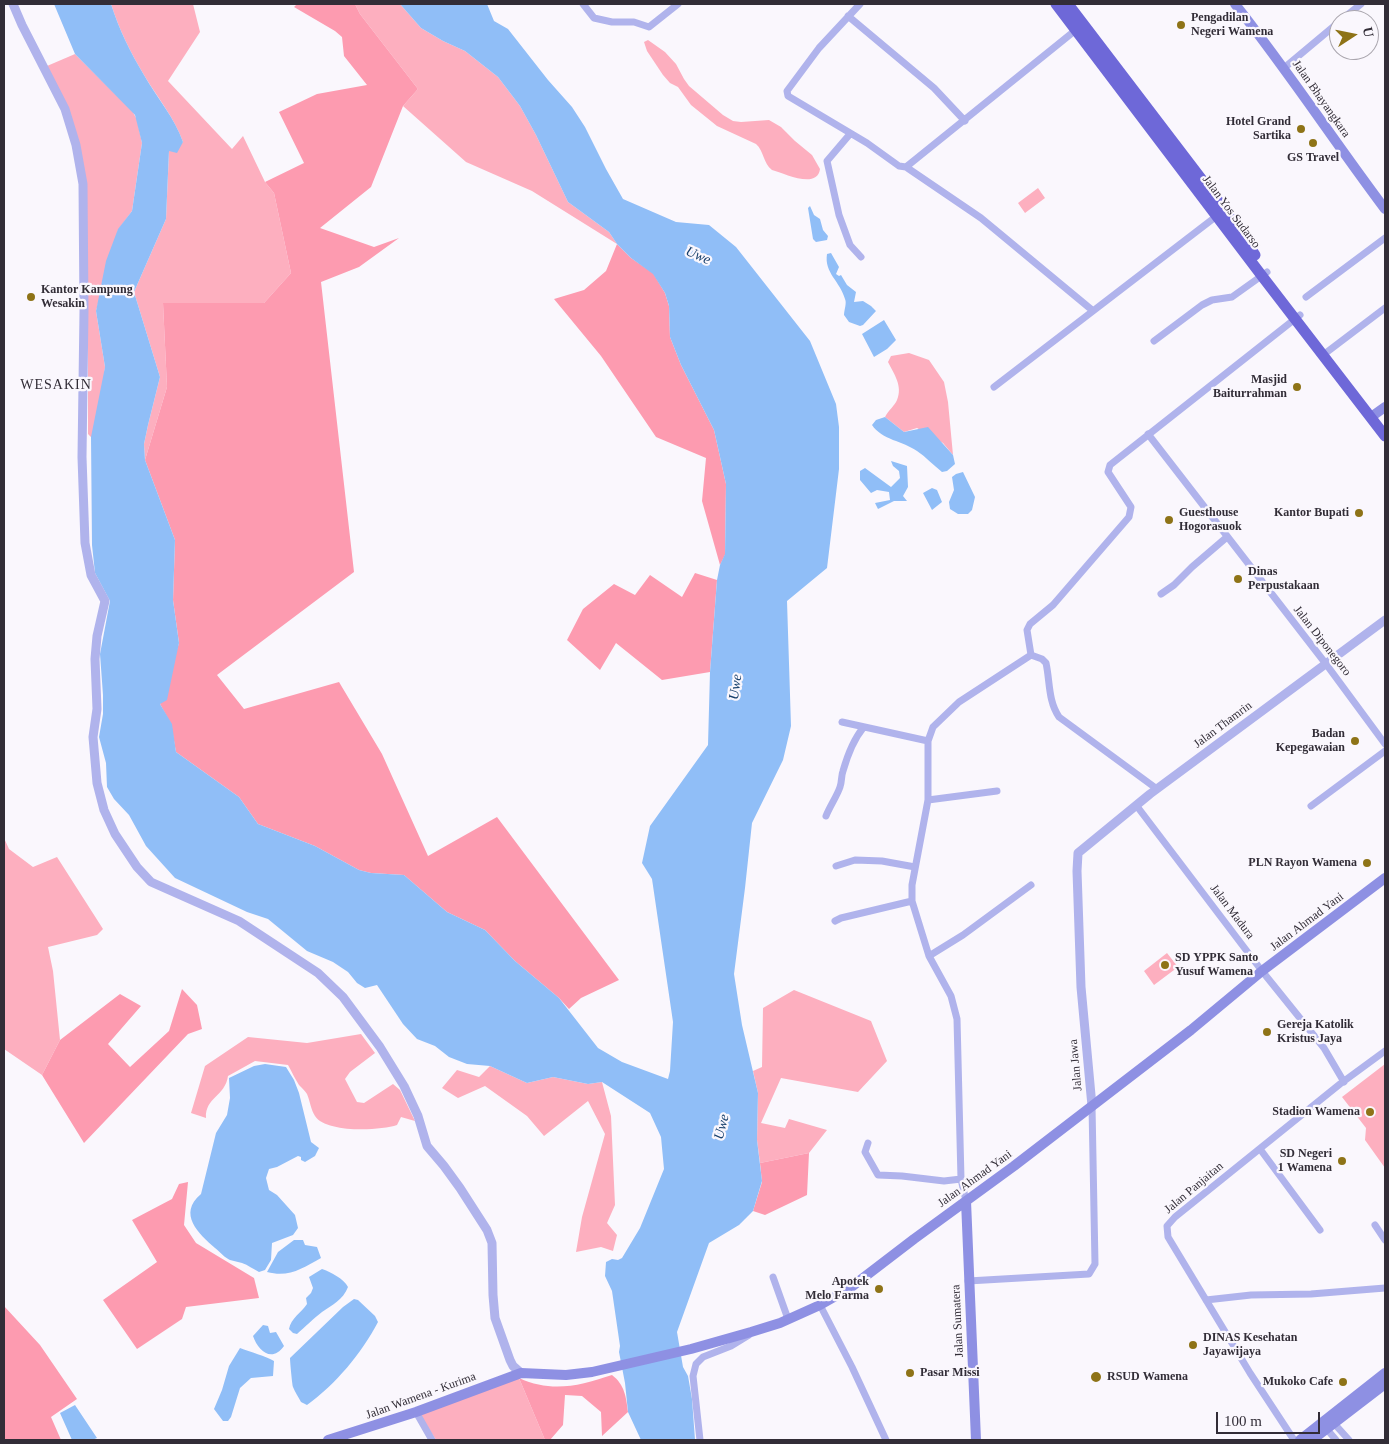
<!DOCTYPE html>
<style>
body{margin:0}
#map{position:relative;width:1389px;height:1444px;overflow:hidden;background:#faf7fd;font-family:Georgia,serif}
canvas{display:block}
.frame{position:absolute;inset:0;border:5px solid #322d37;pointer-events:none}
.north{position:absolute;left:1329px;top:10px;width:50px;height:50px;box-sizing:border-box;background:#faf7fd;border:1px solid #aaa6ae;border-radius:50%;rotate:79deg;font-size:14px;font-weight:700;line-height:20px;text-align:center;color:#322d37}
.north::after{content:'';display:block;margin:auto;width:18px;height:22px;background:#8e7317;clip-path:polygon(50% 0,100% 100%,50% 72%,0 100%)}
.scale{position:absolute;left:1216px;top:1412px;width:104px;height:22px;box-sizing:border-box;border:2px solid #322d37;border-top:0;padding-left:6px;font-size:15px;line-height:18px;white-space:nowrap;color:#322d37;-webkit-text-stroke:4px #faf7fd;paint-order:stroke}
</style>
<div id="map">
<canvas width="1389" height="1444"></canvas>
<div class="frame"></div>
<div class="north">U</div>
<div class="scale">100 m</div>
</div>
<script>
const context = document.querySelector('canvas').getContext('2d');
context.lineJoin = 'round';
function paint(path, color) {
  context.fillStyle = color;
  context.fill(path, 'evenodd');
}
function stroke(path, color, width, dash) {
  context.strokeStyle = color;
  context.lineWidth = width;
  context.lineCap = dash ? 'butt' : 'round';
  context.setLineDash(dash || []);
  context.stroke(path);
}
function label(font, color, halo, rows, align = 'center') {
  context.font = font + ' Georgia,serif';
  context.lineWidth = 4.5;
  context.setLineDash([]);
  context.textBaseline = 'middle';
  context.strokeStyle = halo;
  context.fillStyle = color;
  for (const [text, x, y, turn = 0] of rows) {
    context.save();
    context.translate(x, y);
    context.rotate((+turn || 0) * Math.PI / 180);
    context.textAlign = isNaN(turn) ? turn : align;
    if (halo) context.strokeText(text, 0, 0);
    context.fillText(text, 0, 0);
    context.restore();
  }
}
paint(new Path2D(`
 M111 4H193L200 32 168 81 232 149 243 136 265 182 274 193 291 273 264 303H163L167 387 145 460 144 444 148 425 160 377 134 292 166 219 169 151 183 142C174 117 157 97 144 75 130 52 119 29 111 4Z
 M355 4H400L421 28 443 41 465 51 498 77 520 106 536 135 568 202 609 232 617 244 532 191 466 162 403 106 418 89 360 14Z
 M648 40 665 52 676 64 684 79 689 86 723 115 733 121 741 122 769 120 781 127 795 141 812 155 820 169C817 190 784 173 772 170 763 163 764 151 756 144L717 126 691 105 678 87 670 83 663 75 647 51 644 42Z
 M75 54 133 112 137 120 142 143 132 211 118 230 96 311 105 367 97 439 91 437 88 434V308L83 183 71 115 47 66Z
 M1038 188 1045 198 1025 213 1018 203Z
 M909 353 929 360 944 382 948 402 953 455 943 443 917 428 904 432 885 417C888 411 895 405 897 400 903 386 894 374 888 362L891 356Z
 M4 838 9 849 33 867 57 857 103 929 97 935 48 947 53 971 60 1040 42 1075 4 1049Z
 M1167 953 1178 967 1154 985 1144 971Z
 M794 990 871 1021 887 1061 858 1092 781 1078 761 1123 785 1128 789 1119 827 1130 809 1153 760 1163 757 1140 758 1093 753 1071 762 1067 763 1008Z
 M361 1034 375 1053 350 1072 345 1079 357 1102 364 1103 393 1084 400 1090 415 1121 401 1117 397 1125C379 1131 326 1133 315 1116 311 1110 310 1101 307 1094 305 1091 302 1088 299 1085 295 1079 292 1072 288 1065L255 1061 228 1076C225 1097 205 1097 206 1118L191 1113 205 1066 248 1037 307 1043Z
 M1385 1064V1168L1365 1140 1366 1128 1342 1097Z
 M490 1066 527 1083 553 1077 588 1084 602 1082 611 1116 615 1205 607 1223 617 1235 613 1251 601 1247 576 1252 582 1217 605 1134 588 1101 544 1136 527 1116 485 1086 458 1098 442 1088 457 1070 479 1077Z
 M519 1378 545 1440H436L419 1413Z`), '#fdafbf');
paint(new Path2D(`
 M297 4H355L360 14 418 89 403 106 371 187 320 228 374 247 399 238 359 267 321 282 354 572 217 675 244 709 339 682 382 754 428 856 497 817 619 980 581 998 569 1009 559 998 515 961 485 930 447 912 404 875 371 873 359 870 315 846 258 824 239 797 176 752 171 724 160 704 179 643 173 600 175 540 145 460 167 387 163 303H264L291 273 274 193 265 182 304 163 279 112 317 94 367 85 344 56 342 37 335 31 294 7Z
 M617 244 631 258 653 273 665 293 669 306 670 337 681 365 714 430 726 484 725 555 720 565 702 501 706 458 656 437 601 356 554 299 584 290 606 271Z
 M695 573 717 580 710 672 662 680 616 643 600 670 567 640 583 609 614 584 635 595 650 575 682 597Z
 M182 989 197 1005 202 1029 188 1034 84 1143 42 1075 60 1040 120 994 141 1006 108 1044 130 1067 169 1031Z
 M809 1153 807 1195 765 1215 753 1211 762 1182 760 1163Z
 M188 1182 184 1225 196 1243 254 1278 259 1298 186 1307 182 1319 137 1349 103 1300 157 1262 132 1220 172 1199 179 1184Z
 M4 1306 40 1345 77 1399 51 1417 61 1440H4Z
 M612 1375C625 1385 626 1397 628 1412L602 1436 601 1412 582 1396 565 1395 563 1425 550 1440H545L519 1378C552 1393 579 1386 612 1375Z`), '#fd9bb0');
paint(new Path2D(`
 M54 4H111C119 29 130 52 144 75 157 98 175 118 183 142L177 153 169 151 166 219 134 292 160 377 148 425 144 444 145 460 175 540 173 600 179 643 167 700 160 704 172 724 176 752 239 797 258 824 315 846 359 870 371 873 404 875 447 912 485 930 515 961 559 998 598 1048 622 1062 668 1079 670 1071 673 1022 652 879 642 863 650 826 708 745 710 672 717 580 720 565 725 554 726 484 714 430 681 365 670 337 669 306 665 293 653 274 631 258 617 244 609 232 568 202 536 135 520 106 498 77 465 51 443 41 421 28 400 4H487L494 21 508 29 548 80 572 107 585 127 606 169 623 199 676 222 709 225 736 247 810 341 836 404 839 427V469L827 568 787 601 791 726 783 760 752 823 745 888 734 974 742 1025 758 1093 757 1140 762 1181 753 1211 739 1225 709 1243 677 1332 683 1367 688 1376 692 1399 695 1440H641L628 1412 625 1383 619 1352 620 1346 612 1291 605 1276 606 1262 612 1259 618 1260 622 1258 640 1228 664 1169 661 1137 650 1113 602 1082 588 1084 553 1077 527 1083 490 1066 467 1064 449 1057 435 1046 417 1039 403 1024 377 985 365 988 357 983 348 972 333 962 307 951 268 919 247 912 175 878 146 846 129 815 114 799 107 787 106 763 99 737 103 714V695L100 654 110 601 95 573 92 545 91 437 105 367 96 311 106 261 118 229 132 211 142 143 135 115 75 54Z
 M810 206 814 215 820 219 823 230 828 236 827 240 816 242 813 239 808 208Z
 M831 253 839 267 836 274 839 276 841 275 847 285 856 292 854 302 863 301 871 306 876 311 863 325 860 326 849 322 844 315C844 310 847 303 845 299 840 281 824 273 827 254Z
 M884 320 896 340 887 349 874 357 862 334Z
 M885 417 904 432 928 427 953 455 955 464 947 471 942 472C933 465 926 457 917 451 903 441 882 440 872 425L876 420Z
 M891 461 907 466 908 487 903 496 907 501H894L878 509 875 503 890 500 889 492 877 490 871 493 860 480V471L865 468 891 487 900 478 899 471 893 466Z
 M963 472 975 497 972 510 968 514H958L950 509 949 502 954 490 952 477 956 474Z
 M932 488 937 490 942 502 932 510 923 493Z
 M265 1064 286 1067 294 1080 299 1093 311 1142 319 1148 315 1156 305 1162 301 1160V1157L298 1156 277 1167 269 1169 266 1178 269 1190 277 1195 295 1215 298 1228 293 1235 272 1243 271 1260 265 1270 259 1272C253 1269 248 1265 242 1263 238 1262 234 1261 230 1260 225 1258 220 1252 215 1248 199 1234 177 1214 201 1194L216 1133 227 1115 230 1098 229 1078 254 1066Z
 M294 1240H303L305 1245 317 1247 321 1258C303 1268 289 1278 267 1272L278 1252Z
 M322 1269C331 1272 344 1279 348 1287 343 1300 332 1305 322 1312 314 1318 305 1327 297 1334L293 1333 289 1329C291 1318 301 1313 307 1304L306 1298 311 1293 313 1288 309 1277Z
 M354 1299 358 1300 375 1316 378 1322C361 1354 336 1384 307 1405L301 1402C299 1398 295 1392 293 1387 292 1383 290 1361 290 1358L343 1307Z
 M263 1325 268 1326 270 1333 276 1332 284 1346C272 1363 258 1351 253 1336Z
 M240 1348C250 1352 266 1356 274 1361L273 1376 251 1378 240 1388 231 1417 228 1421H223L214 1409 222 1390 229 1366Z
 M75 1405 97 1438 92 1440H72L60 1413Z`), '#90bef7');
stroke(new Path2D(`
 M583 4 594 18 612 22H634L649 27 678 4
 M860 4 819 48 787 91 788 96 867 143 899 166 906 167 981 218 1092 310
 M848 16 934 88 965 121
 M1341 20 1361 4
 M1284 68 1339 22
 M850 134 827 161 839 215 850 245 861 257
 M906 167 1077 29
 M1306 297 1385 238
 M1154 341 1202 305 1212 300 1232 297 1267 272
 M1327 352 1385 308
 M994 387 1218 215
 M1148 434 1326 664 1385 744
 M1161 594 1174 585 1192 567 1227 537
 M1031 655 1027 630 1030 624 1053 605 1129 517 1131 507 1108 472 1110 465 1300 315
 M1031 655 1042 659 1046 663C1050 681 1048 701 1059 717L1157 789
 M842 722 928 741
 M928 800 997 791
 M1136 805 1262 971 1324 1048 1344 1082
 M1311 806 1385 751
 M826 816C830 806 837 796 840 787 842 782 841 776 843 771 847 757 854 739 863 728
 M836 866 855 860 882 861 915 867
 M835 921 841 918 912 901
 M929 956 963 935 1031 885
 M868 1143 865 1152 878 1175 902 1176 944 1181 961 1179
 M1260 1149 1320 1230
 M966 1201 961 1179 957 1019 951 996 929 956 912 901V885L928 800V741L933 727 959 702 1031 655
 M1375 1225 1385 1240
 M773 1277 788 1319
 M968 1281 1089 1274 1095 1264 1092 1106
 M1206 1300 1251 1295 1311 1294 1385 1288
 M820 1305 852 1367 886 1440
 M416 1412 432 1440
 M1331 1420 1349 1440
 M1325 1427 1336 1440
 M700 1440 693 1376 696 1364 703 1357 731 1346 749 1335
 M1294 1440 1250 1373 1168 1237 1167 1226 1175 1217 1340 1084 1385 1051`), '#b0b3ec', 7);
stroke(new Path2D(`
 M13 4 22 25 65 109 76 145 83 184 84 311 82 457 85 543 91 575 105 601 97 636 95 659 97 709 93 737 97 783 104 810 115 834 137 867 151 882 239 921 318 973 343 997 380 1047 404 1086 418 1116 427 1146 444 1166 460 1188 487 1230 492 1243 493 1295 495 1318 510 1360 513 1366 521 1373
 M1092 1106 1081 987 1077 871 1078 853 1150 794 1385 620`), '#b0b3ec', 9);
stroke(new Path2D(`
 M1235 4C1288 71 1334 141 1385 209
 M1371 417 1385 407
 M966 1201 976 1440
 M328 1440 416 1412 521 1373 566 1375 592 1372 691 1349 751 1332 780 1323 820 1305 850 1288 914 1239 1014 1166 1191 1030 1262 971 1385 878
 M1300 1440 1385 1373
 M1312 1440 1385 1384`), '#8e90e3', 10);
stroke(new Path2D(`
 M1056 4 1262 276 1385 436
 M1068 4 1225 210 1255 255`), '#6e68d8', 11);
for (const [x, y, r, color] of [
 [1181,25,5,"#8e7317"],
 [1301,129,5,"#8e7317"],
 [1313,143,5,"#8e7317"],
 [31,297,5,"#8e7317"],
 [1297,387,5,"#8e7317"],
 [1359,513,5,"#8e7317"],
 [1169,520,5,"#8e7317"],
 [1238,579,5,"#8e7317"],
 [1355,741,5,"#8e7317"],
 [1367,863,5,"#8e7317"],
 [1165,965,5,"#8e7317"],
 [1267,1032,5,"#8e7317"],
 [1370,1112,5,"#8e7317"],
 [1342,1161,5,"#8e7317"],
 [879,1289,5,"#8e7317"],
 [1193,1345,5,"#8e7317"],
 [910,1373,5,"#8e7317"],
 [1096,1377,6,"#8e7317"],
 [1343,1382,5,"#8e7317"]
]) {
  const dot = new Path2D();
  dot.arc(x, y, r, 0, 2 * Math.PI);
  context.fillStyle = color;
  context.fill(dot);
  stroke(dot, '#faf7fd', 2);
}
label('bold 12px', '#322d37', '#faf7fd', [
 ["Pengadilan",1191,18],
 ["Negeri Wamena",1191,32],
 ["Hotel Grand",1291,122,"right"],
 ["Sartika",1291,136,"right"],
 ["GS Travel",1313,158,"center"],
 ["Kantor Kampung",41,290],
 ["Wesakin",41,304],
 ["Masjid",1287,380,"right"],
 ["Baiturrahman",1287,394,"right"],
 ["Guesthouse",1179,513],
 ["Hogorasuok",1179,527],
 ["Kantor Bupati",1349,513,"right"],
 ["Dinas",1248,572],
 ["Perpustakaan",1248,586],
 ["Badan",1345,734,"right"],
 ["Kepegawaian",1345,748,"right"],
 ["PLN Rayon Wamena",1357,863,"right"],
 ["SD YPPK Santo",1175,958],
 ["Yusuf Wamena",1175,972],
 ["Gereja Katolik",1277,1025],
 ["Kristus Jaya",1277,1039],
 ["Stadion Wamena",1360,1112,"right"],
 ["SD Negeri",1332,1154,"right"],
 ["1 Wamena",1332,1168,"right"],
 ["Apotek",869,1282,"right"],
 ["Melo Farma",869,1296,"right"],
 ["DINAS Kesehatan",1203,1338],
 ["Jayawijaya",1203,1352],
 ["Pasar Missi",920,1373],
 ["RSUD Wamena",1107,1377],
 ["Mukoko Cafe",1333,1382,"right"]
], 'left');
label('12px', '#322d37', '#faf7fd', [
 ["Jalan Bhayangkara",1321,99,55],
 ["Jalan Yos Sudarso",1231,212,53],
 ["Jalan Diponegoro",1322,641,52],
 ["Jalan Thamrin",1223,725,-37],
 ["Jalan Madura",1232,912,53],
 ["Jalan Ahmad Yani",1307,922,-37],
 ["Jalan Jawa",1076,1065,-95],
 ["Jalan Ahmad Yani",975,1179,-36],
 ["Jalan Panjaitan",1194,1188,-40],
 ["Jalan Sumatera",958,1321,-93],
 ["Jalan Wamena - Kurima",421,1396,-20]
]);
label('italic 14px', '#18406c', '#faf7fd', [
 ["Uwe",698,256,24],
 ["Uwe",736,687,-82],
 ["Uwe",722,1127,-76]
]);
context.letterSpacing = '1px';
label('14px', '#322d37', '#faf7fd', [
 ["WESAKIN",56,385]
]);
context.letterSpacing = '0px';
</script>
